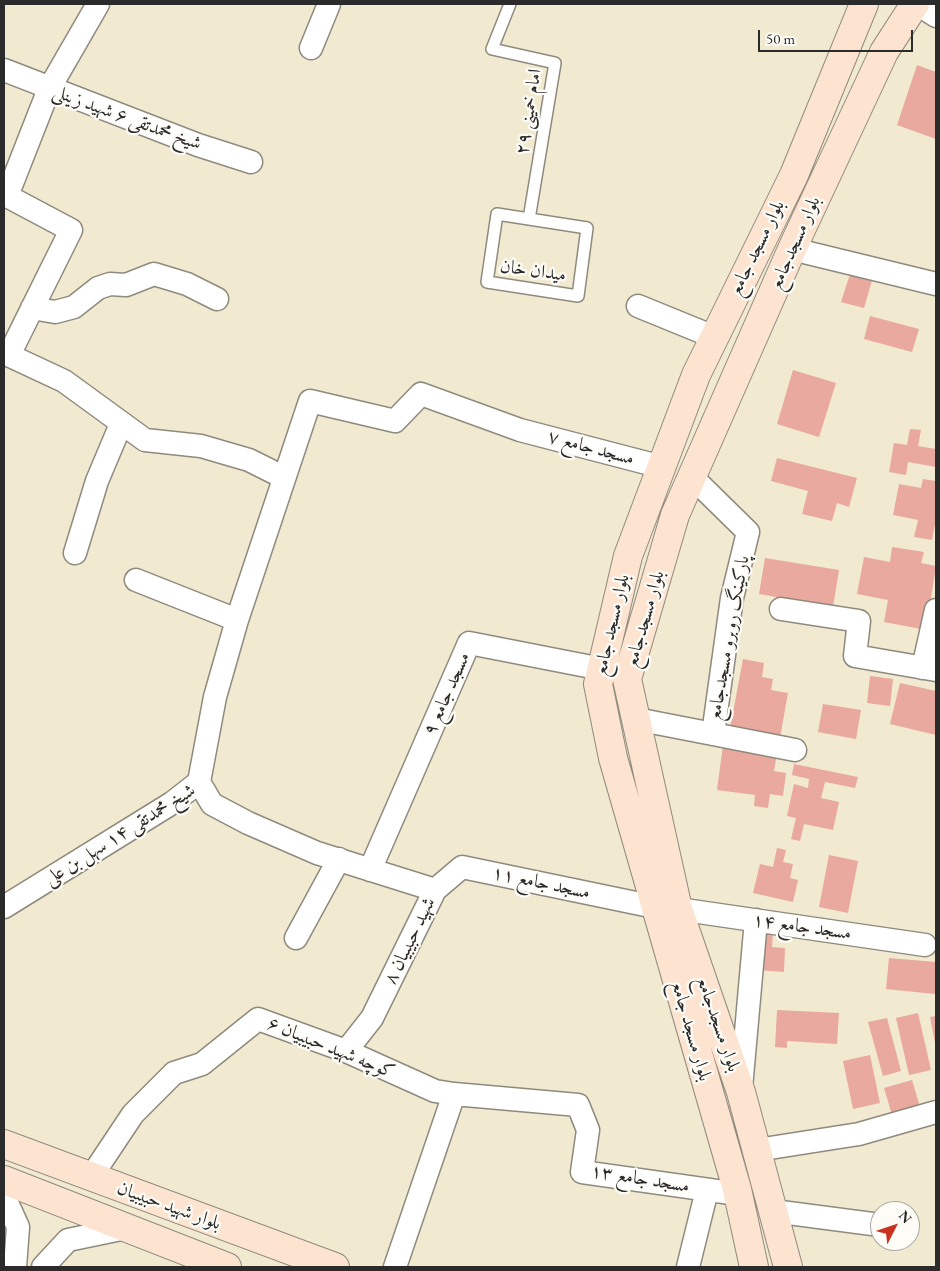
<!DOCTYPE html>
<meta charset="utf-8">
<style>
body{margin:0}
#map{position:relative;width:940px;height:1271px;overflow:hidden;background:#f2e9d1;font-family:"EB Garamond",serif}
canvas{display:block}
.frame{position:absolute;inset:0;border:5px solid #2b2b2b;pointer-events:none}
.north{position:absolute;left:870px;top:1201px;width:50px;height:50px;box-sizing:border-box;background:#fdfcf7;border:1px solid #a9a8a5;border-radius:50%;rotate:49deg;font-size:14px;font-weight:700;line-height:20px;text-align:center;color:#2b2b2b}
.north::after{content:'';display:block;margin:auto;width:18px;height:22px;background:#c8321e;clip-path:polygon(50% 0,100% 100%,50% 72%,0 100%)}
.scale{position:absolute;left:758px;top:30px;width:155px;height:22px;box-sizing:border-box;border:2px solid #2b2b2b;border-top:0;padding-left:6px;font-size:15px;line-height:18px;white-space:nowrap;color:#2b2b2b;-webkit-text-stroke:4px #fdfcf7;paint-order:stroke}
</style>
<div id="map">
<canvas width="940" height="1271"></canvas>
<div class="frame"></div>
<div class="north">N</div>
<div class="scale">50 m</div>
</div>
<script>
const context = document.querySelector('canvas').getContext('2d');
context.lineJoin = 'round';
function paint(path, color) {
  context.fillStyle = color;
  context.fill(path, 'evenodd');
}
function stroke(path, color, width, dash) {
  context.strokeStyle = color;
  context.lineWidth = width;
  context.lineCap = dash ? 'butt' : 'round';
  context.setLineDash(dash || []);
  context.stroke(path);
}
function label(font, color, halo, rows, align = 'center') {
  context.font = font + ' "EB Garamond",Amiri,serif';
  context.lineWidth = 4.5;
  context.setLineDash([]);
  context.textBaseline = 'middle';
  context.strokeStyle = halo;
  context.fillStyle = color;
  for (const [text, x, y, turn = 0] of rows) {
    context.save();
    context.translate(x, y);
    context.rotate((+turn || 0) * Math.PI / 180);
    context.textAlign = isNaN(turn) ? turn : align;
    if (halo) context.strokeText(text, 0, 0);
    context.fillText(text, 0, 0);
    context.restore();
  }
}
paint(new Path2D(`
 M917 65 936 72V139L897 125Z
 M851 271 873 277 864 308 841 302Z
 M870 316 919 329 912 352 864 339Z
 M793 370 836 383 819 437 777 424Z
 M910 429 921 430 918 446 936 449V467L908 462 906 475 889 472 894 443 907 445Z
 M777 458 857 478 849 507 837 503 832 521 802 514 808 491 771 481Z
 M923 479 936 481V519L932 540 914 537 918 520 893 515 899 484 921 488Z
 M892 547 924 552 921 563 936 566 926 630 884 622 888 600 857 594 864 557 890 562Z
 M765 558 839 570 833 607 759 594Z
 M743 659 764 663 762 677 773 679 771 690 788 693 779 743 729 734Z
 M870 676 893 679 890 706 867 703Z
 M900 683 936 691V735L890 724Z
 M823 704 861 710 856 739 818 732Z
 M723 745 777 753 774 771 786 773 783 796 770 794 768 808 754 806 755 795 717 790Z
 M794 764 858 777 855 788 825 782 821 798 839 802 833 830 804 824 800 841 791 839 796 818 787 816 794 784 808 788 809 779 792 775Z
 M777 848 786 850 783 862 793 864 790 878 798 880 793 902 753 893 760 864 773 867Z
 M829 855 858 861 848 913 819 907Z
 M760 931 773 932 772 947 785 948 784 972 757 970Z
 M889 958 936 962 935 994 886 989Z
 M777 1010 839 1013 837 1044 787 1041V1048L775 1047Z
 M918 1013 931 1070 909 1075 896 1018Z
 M936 1016V1043H935L930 1017Z
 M887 1018 901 1071 883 1076 868 1022Z
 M870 1055 880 1103 853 1109 843 1061Z
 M912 1080 920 1107 892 1115 884 1088Z`), '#e9a99e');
const lane = new Path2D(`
 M510 4 492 49 555 63 529 219
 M497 214 587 228 578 296 487 282Z`);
const street = new Path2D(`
 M917 4 936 16
 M311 48 329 4
 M4 70 198 145 251 162
 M792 249 936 284
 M638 306 714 337
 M32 308 55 312 74 307 98 288 110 284 126 285 154 274 187 284 217 299
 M4 353 64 381 145 440 201 446 249 460 283 477
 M9 355 71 230 7 196 49 89 98 4
 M692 477 748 532 732 598 713 734
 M75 553 97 481 121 424
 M136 580 237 620 310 401 395 421 421 394 520 430 662 467
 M781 609 859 621 855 656 936 670
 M923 668 936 610
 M636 719 795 750
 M199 782 215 697 237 620
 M370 870 469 643 602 669
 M435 890 462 867 655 907
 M4 907 172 803 199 782 212 804 248 823 317 853 435 890 372 1018 346 1051
 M678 909 925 945
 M296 938 339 859
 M741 1088 756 920
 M757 1150 859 1134 936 1112
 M91 1177 133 1114 174 1073 202 1064 258 1019 346 1051 435 1091 454 1094 578 1105 588 1130 582 1172 738 1194
 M4 1196 18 1227 15 1267
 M773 1211 880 1225
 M43 1267 68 1240 126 1228
 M395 1267 454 1094
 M688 1267 707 1190`);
const secondary = new Path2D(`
 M4 1144 335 1267
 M4 1180 227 1267
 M754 1267 737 1189 613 758 598 684 628 556 696 375 794 175 864 4
 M788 1267 741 1092 678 909 627 679 675 515 792 249 884 52 915 4`);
stroke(lane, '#8e8a7e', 14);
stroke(street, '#8e8a7e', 25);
stroke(secondary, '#8e8a7e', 30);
stroke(lane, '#fff', 11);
stroke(street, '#fff', 22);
stroke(secondary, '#fde4d1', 28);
label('19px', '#2b2b2b', '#fdfcf7', [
 ["امام خمینی ۲۹",529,112,-81],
 ["شیخ محمدتقی ۶ شهید زینلی",127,118,20],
 ["بلوار مسجدجامع",795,243,-66],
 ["بلوار مسجد جامع",757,248,-64],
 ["میدان خان",533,271,8],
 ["مسجد جامع ۷",591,448,15],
 ["بلوار مسجدجامع",645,619,-74],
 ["بلوار مسجد جامع",612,625,-77],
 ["پارکینگ روبرو مسجدجامع",729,638,-80],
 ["مسجد جامع ۹",447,694,-66],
 ["شیخ محمدتقی ۱۴ سهل بن علی",120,835,-32],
 ["مسجد جامع ۱۱",541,883,12],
 ["مسجد جامع ۱۴",802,927,8],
 ["شهید حبیبیان ۸",410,941,-64],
 ["بلوار مسجدجامع",718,1024,71],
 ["بلوار مسجد جامع",691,1031,74],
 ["کوچه شهید حبیبیان ۶",331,1048,22],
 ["مسجد جامع ۱۳",640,1179,9],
 ["بلوار شهید حبیبیان",169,1206,20]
]);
</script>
